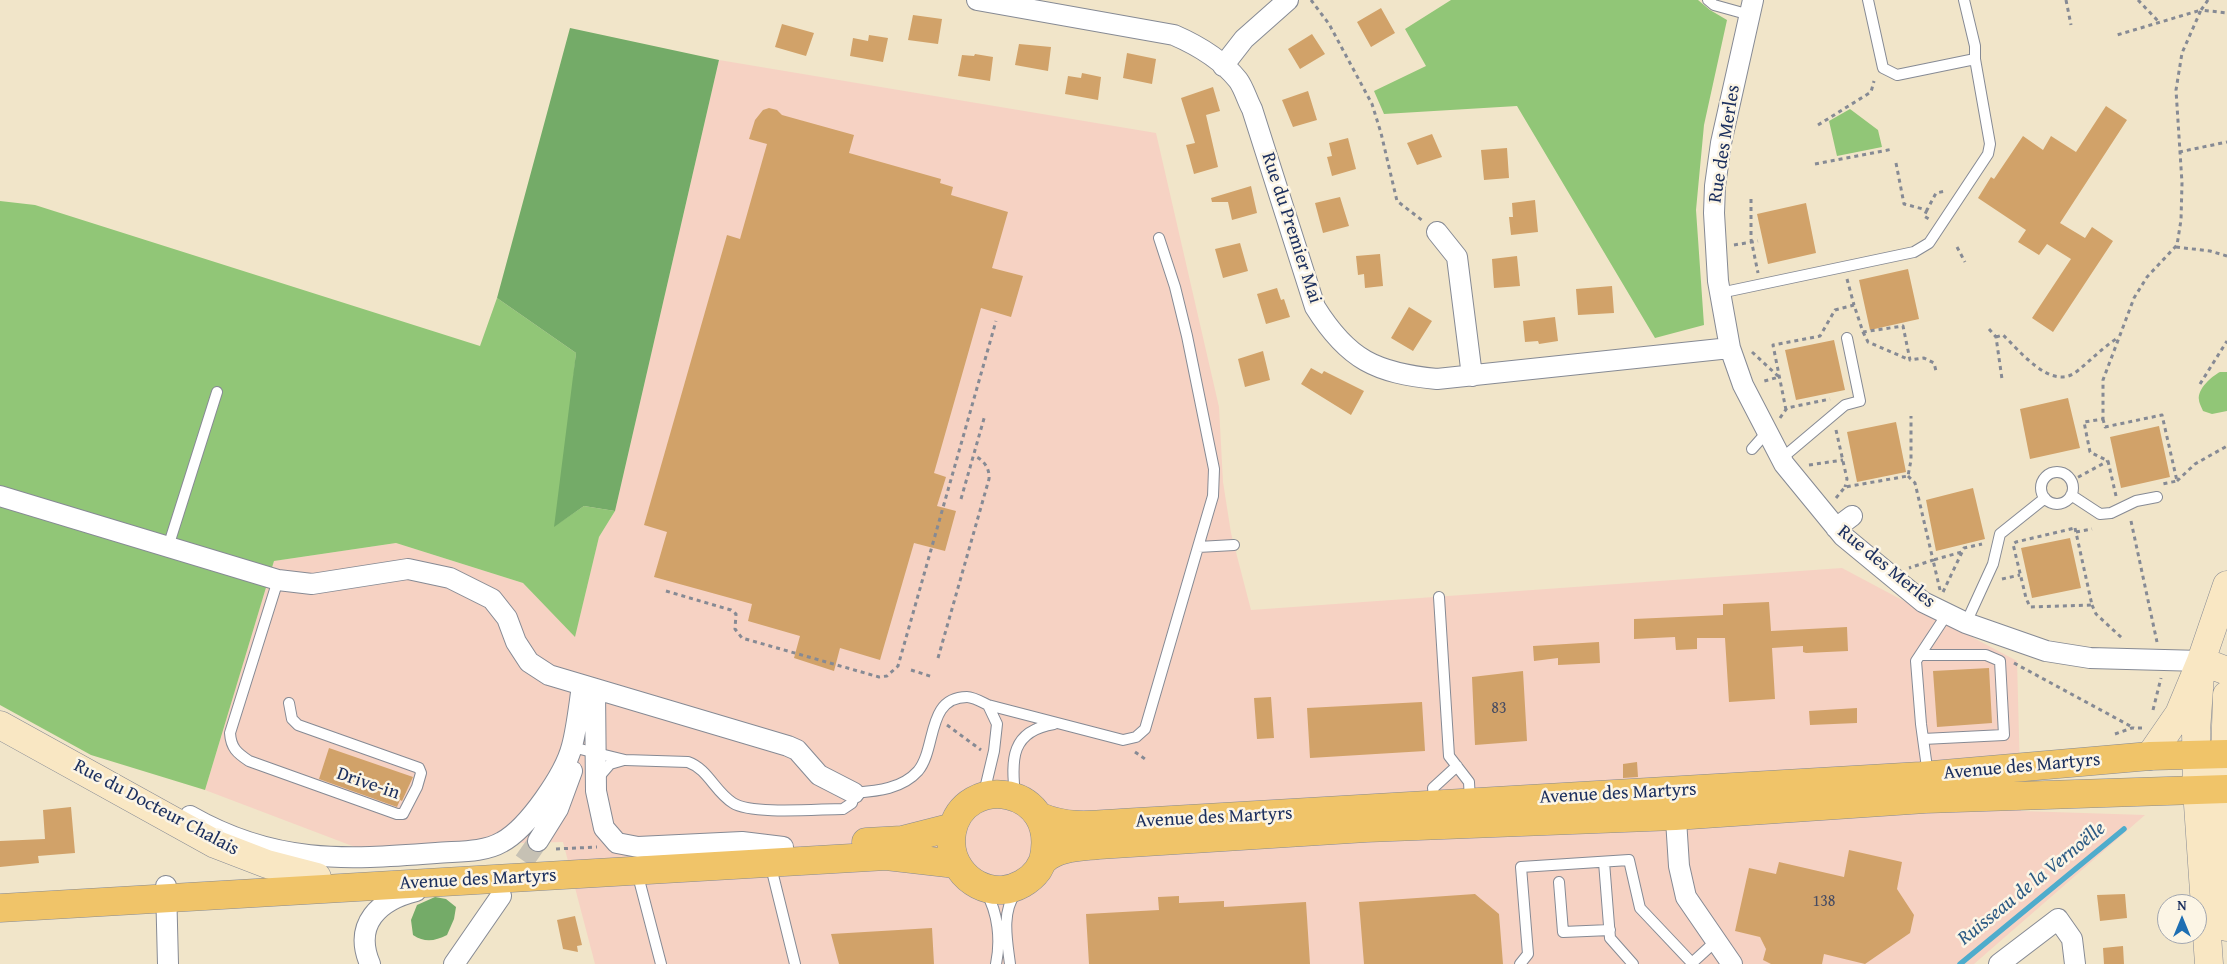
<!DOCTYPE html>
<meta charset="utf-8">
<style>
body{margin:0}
#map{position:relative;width:2227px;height:964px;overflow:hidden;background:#f1e5c9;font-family:"Gentium Book Plus",serif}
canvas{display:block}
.north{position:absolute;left:2157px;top:894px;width:50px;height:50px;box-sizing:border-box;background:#fcf5e5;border:1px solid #a2a6af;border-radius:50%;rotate:0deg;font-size:14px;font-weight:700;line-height:20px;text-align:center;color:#1b2f5e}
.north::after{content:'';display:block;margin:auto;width:18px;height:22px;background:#1f6fb2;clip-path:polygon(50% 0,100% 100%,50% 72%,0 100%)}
</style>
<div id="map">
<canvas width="2227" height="964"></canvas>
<div class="north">N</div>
</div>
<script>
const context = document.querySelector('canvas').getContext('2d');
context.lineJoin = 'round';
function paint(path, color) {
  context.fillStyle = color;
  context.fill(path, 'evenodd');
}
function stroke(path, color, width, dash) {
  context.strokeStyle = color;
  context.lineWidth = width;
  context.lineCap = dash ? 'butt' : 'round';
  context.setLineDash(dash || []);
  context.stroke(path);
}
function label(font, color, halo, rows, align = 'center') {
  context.font = font + ' "Gentium Book Plus",serif';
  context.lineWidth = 5;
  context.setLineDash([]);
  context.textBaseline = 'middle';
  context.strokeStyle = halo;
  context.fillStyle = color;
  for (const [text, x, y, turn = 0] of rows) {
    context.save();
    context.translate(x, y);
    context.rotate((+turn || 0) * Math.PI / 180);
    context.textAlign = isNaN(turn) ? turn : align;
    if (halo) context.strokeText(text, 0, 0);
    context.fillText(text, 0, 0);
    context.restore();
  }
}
paint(new Path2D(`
 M719 60 1156 133 1219 407 1223 482 1231 533 1251 610 1842 568 2017 661 2021 811 2145 815 1974 964H595L563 842 355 847 205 790 274 561 396 543 523 583 575 636 599 537 615 511Z`), '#f6d2c3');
paint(new Path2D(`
 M1451 0H1698L1710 10 1727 20 1704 125 1696 210 1704 325 1655 338 1517 106 1384 114 1374 91 1426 66 1405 29Z
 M1850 109 1878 130 1882 147 1837 156 1829 121Z
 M0 201 35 205 480 346 497 298 576 353 559 523 584 506 615 511 599 537 575 637 523 583 396 543 274 561 205 790 91 755 0 705Z
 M2220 372H2227V411L2212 414 2203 411C2202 408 2199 403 2199 400 2197 389 2212 376 2220 372Z`), '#91c677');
paint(new Path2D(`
 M570 28 719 60 615 511 584 506 554 527 576 353 497 298Z
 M435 897 446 899 456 907 454 919 447 935C435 941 425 943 413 935L411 920 417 905Z`), '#74ab68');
stroke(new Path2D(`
 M1960 964 2124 829`), '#4eaccc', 5.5);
paint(new Path2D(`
 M1381 8 1395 33 1371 47 1357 22Z
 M913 15 942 19 938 44 908 40Z
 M782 24 814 33 806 56 775 47Z
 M1312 34 1325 54 1300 69 1288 49Z
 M869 35 888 38 883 62 850 56 853 38 868 41Z
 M1019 44 1051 47 1048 71 1015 65Z
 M1127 53 1156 59 1152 84 1123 78Z
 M975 54 993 57 990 81 958 76 962 55 974 56Z
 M1082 73 1101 77 1098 100 1065 94 1068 76 1081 78Z
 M1213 87 1220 111 1206 115 1218 167 1194 174 1186 145 1195 143 1181 98Z
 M1308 91 1317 120 1293 127 1282 100Z
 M2106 106 2127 120 2060 223 2085 238 2092 227 2113 241 2053 332 2032 318 2071 259 2047 244 2039 255 2018 242 2026 230 1978 198 1991 177 1994 179 2023 136 2043 150 2051 136 2076 152Z
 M769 108 777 110 782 115 854 135 849 153 941 179 940 183 953 187 951 195 1008 212 992 268 1023 276 1011 317 981 308 934 473 946 477 937 506 956 511 945 551 914 543 880 660 840 648 834 671 794 658 800 636 748 621 752 604 654 577 667 532 644 525 727 235 740 239 767 144 749 139 755 120 763 110Z
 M1432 134 1442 157 1417 165 1407 143Z
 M1348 138 1356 169 1332 176 1327 157 1332 156 1329 143Z
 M1507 148 1509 178 1484 180 1481 150Z
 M1251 186 1257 213 1232 220 1228 202H1212L1211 198Z
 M1340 197 1349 226 1323 233 1315 203Z
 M1535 200 1538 232 1511 235 1509 217H1513L1512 203Z
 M1806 203 1816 253 1768 264 1757 214Z
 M1240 243 1248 271 1223 278 1215 249Z
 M1380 254 1383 286 1365 288 1364 274 1358 275 1356 256Z
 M1517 256 1520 286 1494 288 1492 259Z
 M1908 269 1919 319 1870 330 1859 280Z
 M1612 286 1614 313 1578 315 1576 289Z
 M1277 288 1281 300 1284 299 1290 317 1266 324 1257 294Z
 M1409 307 1432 321 1413 351 1391 338Z
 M1555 317 1558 341 1539 344 1538 341 1525 342 1523 321Z
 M1834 340 1845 390 1796 400 1785 350Z
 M1263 351 1270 380 1245 387 1238 359Z
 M1311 368 1322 374 1324 371 1364 391 1351 415 1301 384Z
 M2068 398 2080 448 2030 459 2020 409Z
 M1896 422 1906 472 1857 482 1847 432Z
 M2159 426 2170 477 2121 488 2110 437Z
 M1973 488 1985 539 1936 551 1926 500Z
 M2070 538 2081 588 2032 598 2021 548Z
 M1769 602 1771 631 1847 627 1848 651 1806 653 1803 652V646L1772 648 1775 699 1729 702 1725 638H1697V649L1676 650 1675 637 1634 639V619L1723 615V604Z
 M1599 642 1600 663 1558 665V658L1534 661 1533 646Z
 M1989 668 1992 723 1937 727 1933 671Z
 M1523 671 1527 741 1475 745 1472 677Z
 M1271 697 1274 738 1257 739 1254 698Z
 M1422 702 1425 751 1310 758 1307 708Z
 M1857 708V723L1810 725 1809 711Z
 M329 748 413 777 402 801 400 800 397 807 319 779Z
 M1637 762 1638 777 1623 778V764Z
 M71 807 75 853 38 856 39 863 0 867V841L45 839 43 810Z
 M1849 850 1902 862 1897 889 1914 915 1910 933 1865 964 1824 954 1822 964H1771L1763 960 1766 949 1760 937 1735 931 1749 868 1776 874 1779 862 1844 877Z
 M1475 894 1499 914 1503 964H1364L1359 902Z
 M2125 894 2127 918 2100 921 2097 895Z
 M1179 896V903L1224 901V907L1306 902 1310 964H1089L1086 914 1159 910 1158 897Z
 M575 916 582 945 577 946 578 952 563 949 557 920Z
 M932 928 934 964H839L831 934Z
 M2123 946 2124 964H2104L2103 948Z`), '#d1a269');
stroke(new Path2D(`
 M507 886 538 841`), '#c6c1b4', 20, [20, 10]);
const lane = new Path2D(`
 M1708 0 1714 5 1750 15
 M1868 0 1883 68 1897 75 1975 59
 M1159 238 1175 287 1187 336 1214 469 1213 496 1198 547
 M1720 293 1914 252 1929 243 1988 154 1990 144 1975 59V46L1964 0
 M1752 449 1767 432
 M1781 459 1845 405 1860 401 1847 338
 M2041 488a16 16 0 1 1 32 0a16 16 0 1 1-32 0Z
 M2071 495 2100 514 2111 513 2136 501 2157 497
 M168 547 217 392
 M278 580 230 733C231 748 237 753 249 761L397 814H403L417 787 421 773 419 768 298 725 292 719 289 703
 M1439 597 1449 756 1469 782 1470 801
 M1966 623 1993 564 2000 534 2045 498
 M1920 655H1986L2000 661 2004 735 1923 739
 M572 747 625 760 688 762C708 769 715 792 733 803 752 815 818 809 843 809L852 803 854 793C877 791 902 789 918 771 937 748 926 697 967 697 973 697 982 702 988 705L1123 740 1136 737 1145 729 1198 547 1234 545
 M1928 775 1921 724 1916 661 1947 614
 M598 778 610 764 624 760
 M984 793 994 751 997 724 988 705
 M1015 795C1011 759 1011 731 1054 724
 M1435 804 1433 788 1457 766
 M1604 862 1610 938 1633 964
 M770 863 795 964
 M637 872 661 964
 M1559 882 1563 932 1610 930
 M986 892C998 913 1001 940 996 964
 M1010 964C1007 940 1001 913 1016 892
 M1520 964 1528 954 1521 867 1629 860 1640 908 1692 963 1716 941`);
const street = new Path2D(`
 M977 0 1174 35C1197 45 1222 60 1238 80 1244 88 1247 100 1252 109L1315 307C1348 360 1376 373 1437 379L1730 348
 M1753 0 1721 143 1715 186 1714 213 1718 281 1730 348 1743 385 1784 464 1843 536 1923 602 1966 623 2046 651 2090 658 2201 661
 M1223 66 1244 39 1288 0
 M1437 232 1457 257 1472 376
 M0 496 278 580 312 584 408 569 450 578 492 599 507 618 516 642 529 662 549 675 788 746 797 750 819 775 854 793
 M1836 528 1852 516
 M595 690 596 791 604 828 617 843 638 847 742 842 783 847
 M1675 804 1679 866 1686 897 1732 964
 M190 816C274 864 343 860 436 853 457 851 483 853 502 842 528 828 565 774 572 746 577 727 579 706 582 686
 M538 841 558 809 572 771
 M166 886 168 964
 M370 964C353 924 379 900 416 891
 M454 964 501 896
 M1999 964 2058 919 2072 939 2075 964`);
const secondary = new Path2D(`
 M2227 695 2224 789 2227 927
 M0 725 215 844 267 864 317 877
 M2150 756 2179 714 2201 661 2227 671
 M2209 964 2197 790 2196 731 2201 661 2227 585`);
const primary = new Path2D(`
 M1041 817C1067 828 1092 825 1121 823L1921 776 2150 756 2227 754
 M866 842 902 840 953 827
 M1043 861C1062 785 963 772 952 832 950 845 952 858 960 869 969 882 985 891 1002 890 1016 889 1030 881 1038 870 1040 867 1041 863 1044 860 1057 847 1081 847 1098 845L1366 828 1675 816 1925 799 2227 789
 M0 908 886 856 956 864`);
stroke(lane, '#868a94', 12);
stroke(street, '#868a94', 22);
stroke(secondary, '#868a94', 29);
stroke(primary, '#868a94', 29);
stroke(new Path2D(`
 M1311 0 1329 24 1372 104 1381 133 1397 201 1423 221
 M2066 0 2071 25
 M2138 0 2159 22
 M2208 0 2201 10 2227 13
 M1818 125 1871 92 1874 81
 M2179 152 2227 142
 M1896 163 1904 204 1927 210 1936 193 1946 191
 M1815 164 1893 149
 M1751 199V239L1758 273
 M1927 210 1924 216 1929 219
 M1734 245 1758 241
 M1957 247 1965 262
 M2176 247 2210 251 2227 256
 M1847 279 1854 305
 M1989 329 1996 337 2002 379
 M1863 332 1868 342 1910 360
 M1996 337 2003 335C2020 351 2051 391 2076 372 2090 361 2101 349 2116 339
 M1752 352 1779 377 1761 382
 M2200 384 2227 341
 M1786 410 1773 345 1820 336 1835 310 1854 305 1863 332 1903 326 1910 360 1924 358 1934 363 1936 371
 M1780 418 1787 408 1830 399
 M2103 419 2105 427 2162 415 2177 481 2162 484
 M1836 430 1847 479 1845 487
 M1809 465 1843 460
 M1908 476 1915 483 1933 560 1909 568
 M2071 481 2108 461
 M2177 481 2195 464 2227 446
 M2116 496 2108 461 2090 452 2084 422 2103 419V380L2134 298 2147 277 2177 245 2181 220 2182 183 2176 90 2182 53 2201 10 2117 35
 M1836 498 1845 487 1908 476 1911 460V416
 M961 499 985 415
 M2131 521 2157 642
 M2075 528 2092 605 2030 607 2026 598 2013 544 2016 542Z
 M2076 532 2092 529
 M2002 579 2020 575
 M1940 590 1933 560 1962 552
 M666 591 731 610 736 614 735 629 742 638 879 677 887 676 898 666 996 321
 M1943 592 1964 548 1982 544
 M2092 605 2096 614 2123 639
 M938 658 989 479C990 468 983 459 974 456
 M2014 663 2134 728
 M911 670 933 677
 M2153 710 2161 678
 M947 725 981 750
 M2115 734 2132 728H2142
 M1135 752 1145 759
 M556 849 597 847`), '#868a94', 3, [4, 4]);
stroke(lane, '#fff', 10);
stroke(street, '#fff', 20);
stroke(secondary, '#f9e7c3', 28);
stroke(primary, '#f0c469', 28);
label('16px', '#484c61', null, [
 ["83",1499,709],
 ["138",1824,902]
]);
label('19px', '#1b2f5e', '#fcf5e5', [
 ["Rue des Merles",1725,144,-81],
 ["Rue du Premier Mai",1291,228,72],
 ["Rue des Merles",1886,567,39],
 ["Avenue des Martyrs",2022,767,-5],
 ["Drive-in",368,784,19],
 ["Avenue des Martyrs",1618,794,-3],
 ["Rue du Docteur Chalais",156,808,28],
 ["Avenue des Martyrs",1214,818,-3],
 ["Avenue des Martyrs",478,880,-3]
]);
label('italic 20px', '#2d5b84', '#fcf5e5', [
 ["Ruisseau de la Vernoëlle",2032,884,-39]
]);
</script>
